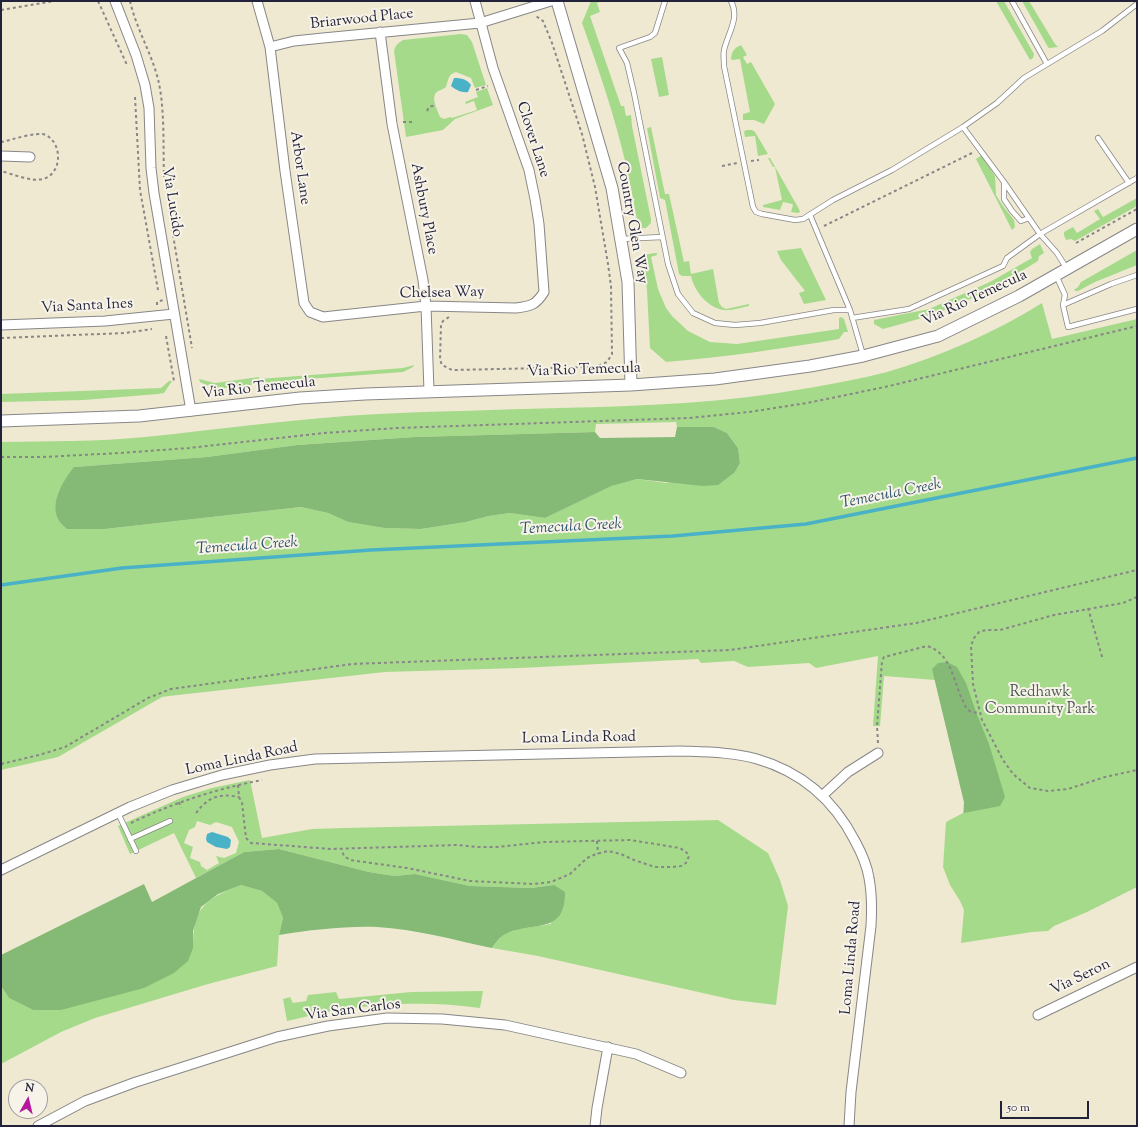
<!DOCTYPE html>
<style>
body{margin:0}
#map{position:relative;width:1138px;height:1127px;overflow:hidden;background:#efe9d2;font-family:"Sorts Mill Goudy",serif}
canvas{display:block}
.frame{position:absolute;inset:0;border:2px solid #22223b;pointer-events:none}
.north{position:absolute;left:8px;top:1079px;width:40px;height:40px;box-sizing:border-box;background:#f7f3e8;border:1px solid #a29fa3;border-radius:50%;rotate:8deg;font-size:11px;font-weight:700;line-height:16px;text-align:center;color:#22223b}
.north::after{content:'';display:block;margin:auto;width:14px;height:18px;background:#b5179e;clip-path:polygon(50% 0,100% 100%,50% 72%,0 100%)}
.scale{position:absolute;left:1000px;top:1101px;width:89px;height:18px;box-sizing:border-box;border:2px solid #22223b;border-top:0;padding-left:5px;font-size:12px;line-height:14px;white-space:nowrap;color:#22223b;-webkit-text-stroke:3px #f7f3e8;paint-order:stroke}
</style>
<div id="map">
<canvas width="1138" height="1127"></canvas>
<div class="frame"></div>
<div class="north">N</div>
<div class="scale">50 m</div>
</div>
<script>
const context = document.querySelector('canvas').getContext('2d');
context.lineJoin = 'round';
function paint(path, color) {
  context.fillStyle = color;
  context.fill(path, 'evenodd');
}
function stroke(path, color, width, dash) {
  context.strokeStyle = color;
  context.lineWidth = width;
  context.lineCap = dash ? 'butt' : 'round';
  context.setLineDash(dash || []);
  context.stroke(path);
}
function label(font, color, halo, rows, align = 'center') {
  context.font = font + ' "Sorts Mill Goudy",serif';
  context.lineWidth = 4;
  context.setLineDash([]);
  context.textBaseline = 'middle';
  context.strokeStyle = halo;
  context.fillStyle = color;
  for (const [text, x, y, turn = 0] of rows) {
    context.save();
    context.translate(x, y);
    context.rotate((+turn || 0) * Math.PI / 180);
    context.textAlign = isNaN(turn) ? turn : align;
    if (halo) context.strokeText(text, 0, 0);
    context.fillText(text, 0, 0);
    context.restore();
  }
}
paint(new Path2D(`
 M591 1H602L597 3 600 12 590 16 621 106H624L626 116 631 115 632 126 651 219V223L646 228H640L638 225C634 205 631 185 626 165 615 117 599 70 582 23Z
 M996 1H1004L1034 54 1033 58 1030 60Z
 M1022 1H1029L1055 44 1058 47 1049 48 1048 47Z
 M461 34 467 35 472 42 486 85 475 88 471 78 456 72C448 74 448 81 446 87 443 90 439 90 437 92 430 97 438 111 440 117L444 119 451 117 452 118 477 110 474 101 466 104 465 102 478 97 476 92 487 88 493 105 455 119 443 130 406 137 394 51C395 46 398 43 403 40Z
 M741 45 747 55 743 57 747 64 751 62 775 104 764 124 754 120H743V114L750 112 740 59 732 60 731 59C732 51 734 48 741 45Z
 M662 57 669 95 659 97 651 59Z
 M651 127 665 194H669L684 262 689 261 691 274 713 269 719 303 722 307 726 309 749 304V306C742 307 732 311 724 310 708 308 694 291 691 276H682L679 274 665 200 660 198 647 128Z
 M746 130H752L755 132 768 154 758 156 755 136 745 137 744 132Z
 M982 155 995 176 996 195 1003 206 1014 220 1015 227 1012 230 976 159Z
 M768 158H770L799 209 800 212 798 213 791 212 793 205 792 204 783 202 780 210 763 207V205L782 200 775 167H773Z
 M1137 198V206L1075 241 1071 239 1066 240 1064 235V232L1073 227 1077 233 1100 219 1094 211 1098 209 1103 217Z
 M1040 244 1044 253 1039 256 1038 261C1010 278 979 296 948 309 927 317 905 323 883 329L874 324V320L929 309 990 282 1032 258 1030 252 1032 249Z
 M801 248 826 300 804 304 799 293 805 291 781 260 777 251Z
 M1137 250V265L1095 282 1078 291H1076L1074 290 1078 287 1081 282Z
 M655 253H657V255L651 257 658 289 666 308 672 316 688 331 710 342 737 344 839 329V318L841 317 844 319 848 332H844L839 339C782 349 724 357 666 362L650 348 647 290 643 255Z
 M1042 303 1052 339 1137 319V887L1087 912 1054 926 1048 931 1032 932 961 943 964 910 960 901 950 885 943 867 946 822 963 813 964 802 935 680 884 676 880 726H873L878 656 816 668 809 663 748 667 734 661 701 663 698 659 520 668 385 672 169 696 162 697 58 757 1 770V442C49 441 97 442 145 437 223 429 300 418 378 414 438 411 499 410 559 408 643 406 726 403 809 388 835 383 861 379 887 372 941 356 994 333 1042 303ZM676 422 677 427H714L727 433 738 448 740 463 735 472 666 483 637 479 611 485 545 518 510 513 489 516 466 522 421 529 384 528 348 522 328 513 301 507 105 529 74 467 207 457 297 445 415 437 595 432 596 424Z
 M414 365 413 367 403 372 293 380 225 388 215 389 200 382 199 379 215 383 259 377V379L403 368Z
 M169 381H172L164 393 158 394 84 400 1 402V394L161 388Z
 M250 780 262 838 312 829 344 828 718 820 768 853 780 880 788 906 776 1005 734 1000 538 956 492 948 502 935 518 929 551 924 554 885 531 888 470 886 415 874 394 876 369 872 279 849 244 852 196 878 174 833 130 854 118 826 183 797 212 788ZM197 821 210 825 216 822 232 827 239 842 236 853 224 858 216 856 219 863 207 870 201 866 200 862 190 858 193 847 184 843 189 830 195 827Z
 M241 885 262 891 277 903 283 918 279 935 277 966 208 984 95 1018 61 1032 1 1064V986L9 998 33 1010H61L193 948C193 907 205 899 241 885Z
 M483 991 480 1008C432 1001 380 1003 332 1011 317 1013 302 1018 287 1021L283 999 290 997 293 1003 306 1001 308 995 336 992 339 999 411 992Z`), '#a5da8a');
paint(new Path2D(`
 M677 427H714L727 433 738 448 740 463 735 472 718 485 703 486 637 479 611 486 545 518 510 513 489 516 466 522 421 529 384 528 348 522 328 513 301 507 105 529H67C64 526 60 523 58 519 50 502 63 481 74 467L207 457 297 445 415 437 595 432 600 438 675 437Z
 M947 662 957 667 966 683 976 712 989 744 1005 797 1000 806 964 813V802L932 669 938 663Z
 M279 849 369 872 394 876 415 874 470 886 531 888 554 885 565 892C565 933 538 922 510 932 508 933 504 934 502 936 498 939 495 944 492 948 454 940 415 929 377 927 344 926 311 930 279 935L283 918 277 903 262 891 241 885 218 894 201 907 193 931V948L188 961 174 973 144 988 61 1010H33L9 998 1 986V955L144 884 152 902 244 852Z`), '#84ba76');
paint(new Path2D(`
 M454 78C461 78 467 79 471 85L468 92C462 93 456 90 451 86Z
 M212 832 228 837 231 840 230 847 227 849 216 847 207 842 206 839 207 834Z`), '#49b2c7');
stroke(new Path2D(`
 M1 585 122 568 371 550 673 536 806 524 1137 458`), '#49b2c7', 3.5);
const service = new Path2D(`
 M665 1 655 33 650 37 619 48 627 63 634 93 668 264 678 294 693 313 715 323 735 325 760 323 834 310H850
 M731 1C740 18 728 33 724 50 723 55 724 61 724 66L753 207 756 212 762 214 795 220 803 219 833 200 892 170 963 127 997 103 1024 78 1102 31 1137 4
 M1012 1 1047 64
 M963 127 1004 182 1040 234 1057 253 1067 269
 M1098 138 1129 183
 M1004 182V199L1012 211 1021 221 1029 218
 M810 215 850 310 863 355
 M621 239 662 237
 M1056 275 1065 295 1063 305 1068 327 1137 309
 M1063 305 1111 284 1137 275
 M852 318 909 309 1003 266 1007 258 1040 234 1137 178
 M118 813 136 851
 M130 839 170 821`);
const minor = new Path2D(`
 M115 1 136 55 145 85 149 108 151 168 154 193 191 411
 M257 1 270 47 285 171 304 303 310 312 323 317 426 306 516 308C531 306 536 305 544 292L539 224 535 199 529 170 493 68 475 1
 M380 32 392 124 423 280 426 306 429 391
 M270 47 294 41 323 38 480 23 551 1
 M1 156 30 157
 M1 325 105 321 174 314
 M823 795 848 772 878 753
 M1 870 130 807 172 790 222 775 270 765 315 759 681 751C707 752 732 752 757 759 802 772 834 800 855 841 861 852 867 865 869 878 872 894 872 910 871 926L851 1092 849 1126
 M1038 1015 1137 967
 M38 1126 85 1101 136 1082 277 1037 328 1026 387 1018 442 1019 505 1025 636 1054 681 1073
 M595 1126 597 1108 608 1047`);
const tertiary = new Path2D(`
 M557 1 612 188 628 282 631 385
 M1 421 139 416 300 398 365 394 631 385 715 379 810 366 863 356 938 336 1019 296 1137 229`);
stroke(service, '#888686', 6);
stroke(minor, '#888686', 11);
stroke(tertiary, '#888686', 13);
stroke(new Path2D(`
 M98 1 127 65
 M130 1C136 28 151 52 158 79 165 108 163 146 164 177
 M1 10 55 1
 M476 90 488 86
 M135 97 140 190 158 290
 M427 111 429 107 436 105
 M403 122H415
 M1 142C12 140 36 131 46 135 63 144 62 174 43 179 32 182 12 174 1 171
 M751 161 759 160
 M722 166 737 163
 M169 211 192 348
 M824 226 972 153
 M1076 243 1137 209
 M157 305V302L163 300
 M69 311 109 309
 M449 317 443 321 441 325 440 360 442 365 452 370 595 367 607 362 612 354 611 286 608 264 595 187 582 134 552 43 543 21 536 16
 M166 336 174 381
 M1 338 125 333 152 329
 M1 457H43L120 453 189 448 324 433 397 428 689 418 749 412 807 403 885 387 1137 326
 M1137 597 1123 603 1054 615 1000 630H986L979 632 974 638 971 646 973 684 982 720 1003 760 1013 774 1030 788 1048 791 1068 789 1105 777 1137 770
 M1088 608 1103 660
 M878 743 877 726 882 661 884 657 927 646C951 653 953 680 962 699 964 702 965 707 968 710 972 713 976 712 980 713
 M1 764 39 755 65 747 148 698 171 689 352 664 730 650 916 623 1137 570
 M238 785 239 797 242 803 246 838 251 843 331 849 457 845 477 847H497L544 842 630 840 680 848 687 853 689 856 686 863 681 866 672 867H655L634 860 621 854 608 851 596 854 587 858 570 874 551 882 534 884 470 881 407 868 350 860 344 856 341 848
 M179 802 181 808
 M196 813C208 797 219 793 239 797
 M131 823C173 803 216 789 262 780
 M597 841 598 854`), '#888686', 2, [3, 3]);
stroke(service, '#fff', 4.5);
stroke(minor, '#fff', 9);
stroke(tertiary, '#fff', 11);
label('15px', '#22223b', '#f7f3e8', [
 ["Briarwood Place",362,20,-6],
 ["Clover Lane",532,140,72],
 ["Arbor Lane",299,168,82],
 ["Via Lucido",171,202,81],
 ["Ashbury Place",423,209,79],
 ["Country Glen Way",631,223,80],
 ["Chelsea Way",442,294,-1],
 ["Via Rio Temecula",975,299,-25],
 ["Via Santa Ines",87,307,-3],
 ["Via Rio Temecula",584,371,-2],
 ["Via Rio Temecula",259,389,-6],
 ["Loma Linda Road",579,739,-1],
 ["Loma Linda Road",242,760,-12],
 ["Loma Linda Road",852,958,-85],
 ["Via Seron",1081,978,-26],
 ["Via San Carlos",353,1011,-7]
]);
label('15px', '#495953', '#f7f3e8', [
 ["Redhawk",1040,693],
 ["Community Park",1040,710]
]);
label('italic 16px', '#30546c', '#f7f3e8', [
 ["Temecula Creek",891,495,-11],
 ["Temecula Creek",571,528,-3],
 ["Temecula Creek",247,547,-4]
]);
</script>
